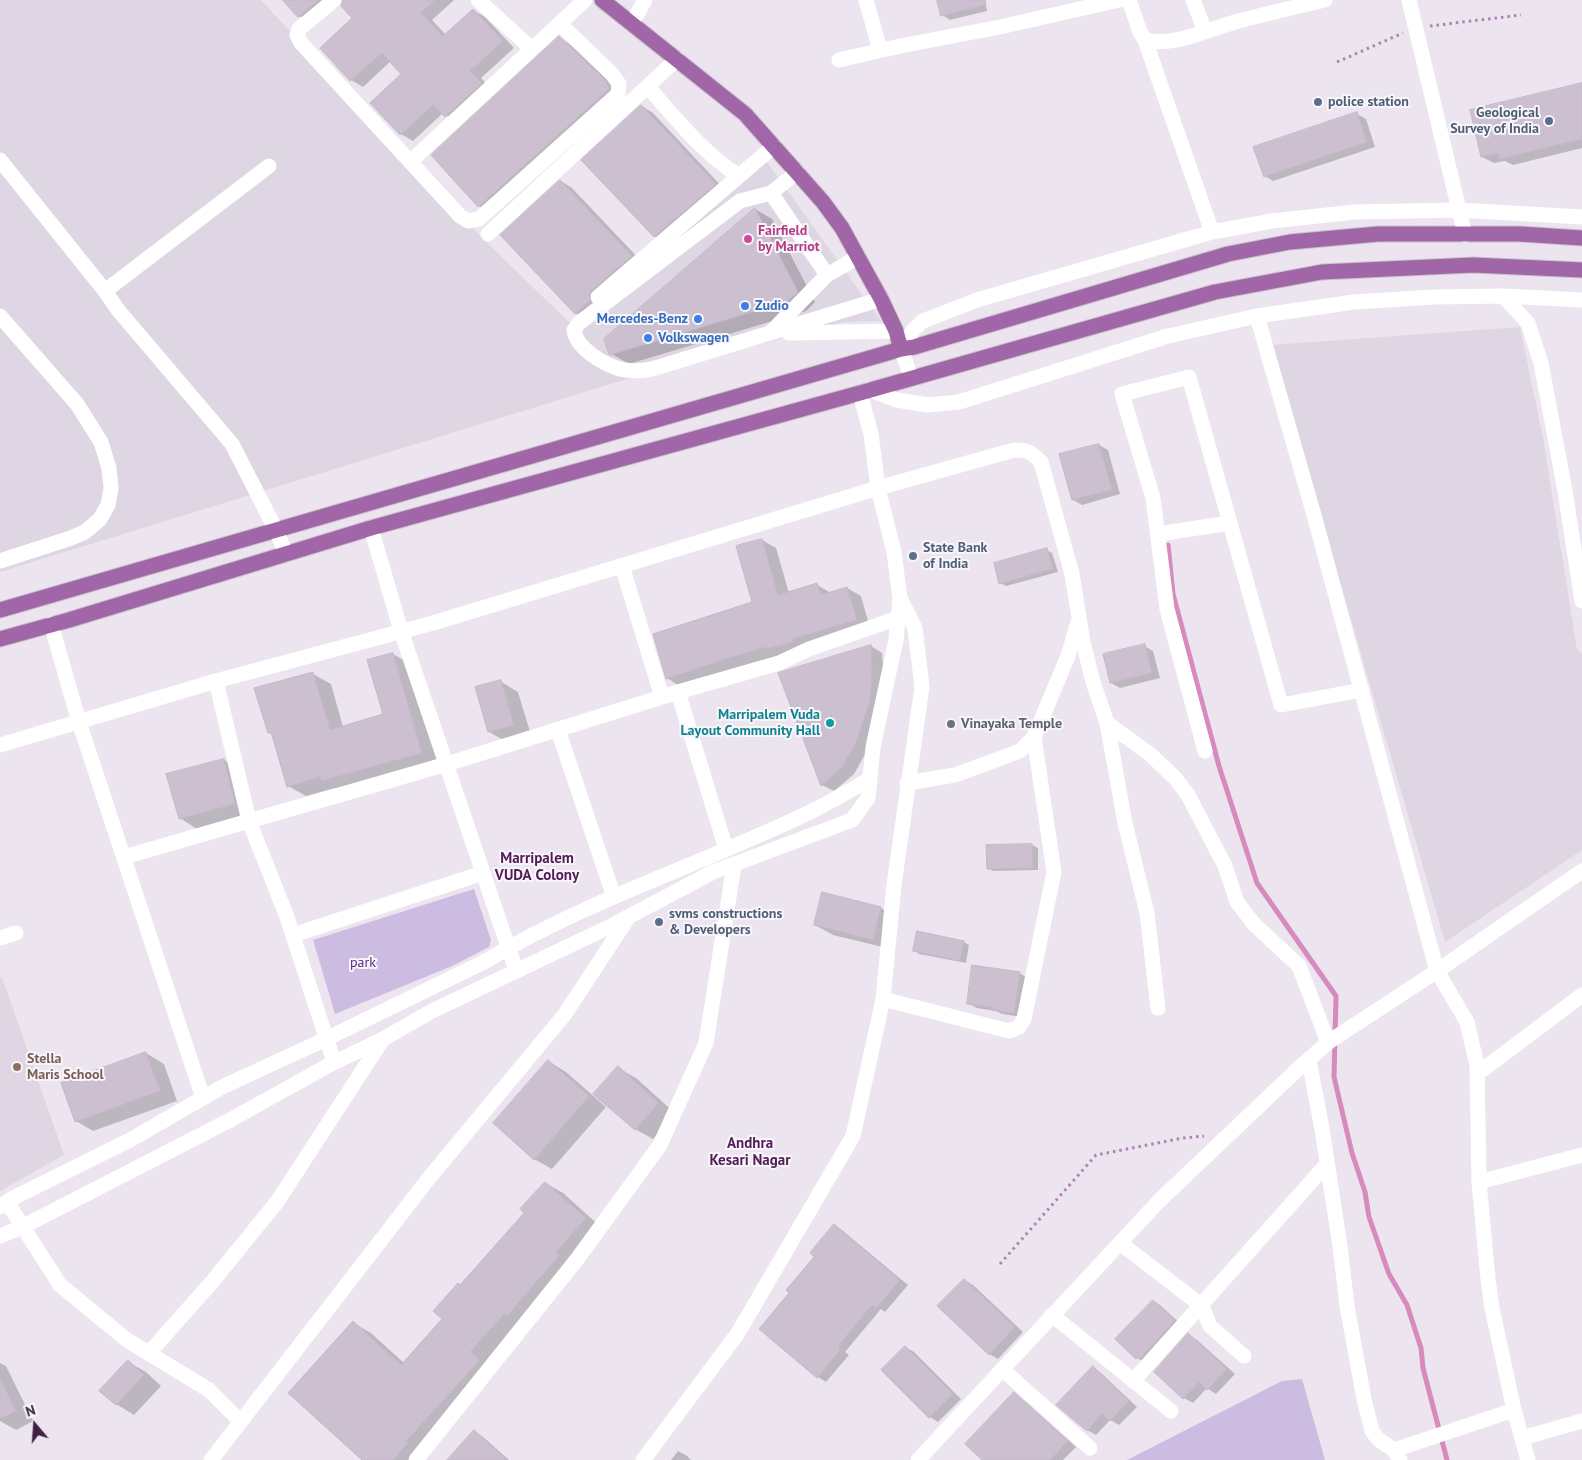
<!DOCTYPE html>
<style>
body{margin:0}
#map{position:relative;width:1582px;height:1460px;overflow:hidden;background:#ece5ef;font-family:"PT Sans",sans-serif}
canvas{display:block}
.north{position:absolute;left:10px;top:1400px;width:50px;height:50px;-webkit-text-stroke:4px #f9f6fb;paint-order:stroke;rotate:342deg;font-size:14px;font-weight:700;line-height:20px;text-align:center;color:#3f2242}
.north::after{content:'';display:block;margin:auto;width:18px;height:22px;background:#3f2242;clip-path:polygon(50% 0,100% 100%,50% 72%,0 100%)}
</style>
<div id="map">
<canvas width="1582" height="1460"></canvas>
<div class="north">N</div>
</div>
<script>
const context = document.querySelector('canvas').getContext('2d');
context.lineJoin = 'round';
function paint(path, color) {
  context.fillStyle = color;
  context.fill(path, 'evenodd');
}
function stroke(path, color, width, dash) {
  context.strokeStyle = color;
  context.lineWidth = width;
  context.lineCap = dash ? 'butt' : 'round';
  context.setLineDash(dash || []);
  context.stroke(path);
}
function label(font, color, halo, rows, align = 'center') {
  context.font = font + ' "PT Sans",sans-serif';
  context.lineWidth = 4;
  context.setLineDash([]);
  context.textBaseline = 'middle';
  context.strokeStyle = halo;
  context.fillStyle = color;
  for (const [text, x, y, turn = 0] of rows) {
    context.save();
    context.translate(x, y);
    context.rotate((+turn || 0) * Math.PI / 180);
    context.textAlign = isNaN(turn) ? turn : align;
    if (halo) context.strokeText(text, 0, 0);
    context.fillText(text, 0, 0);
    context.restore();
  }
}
paint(new Path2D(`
 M0 0H261L477 233 575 328 764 158 881 321 845 322 627 379 0 572Z
 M1520 327 1543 438 1577 649 1582 654V850L1445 942 1271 345Z
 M2 977 64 1155 0 1191V978Z`), '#dfd6e3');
paint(new Path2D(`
 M474 889 491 940 489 947 452 966 335 1014 313 940Z
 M1302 1379 1325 1460H1127L1282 1381Z`), '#ccbce1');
paint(new Path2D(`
 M285 0H339L311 23 299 16Z
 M344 0H454L432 20 446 35 473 10 485 17 514 48 481 78 492 90 457 123 443 113 413 141 401 134 403 74 391 61 363 87 351 80 354 18Z
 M938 0H985L987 11 950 20 942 15Z
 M560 38 571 45 617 88 491 213 479 206 433 155Z
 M1582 84V148L1513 165 1505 161 1494 163 1482 157Z
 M642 106 653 113 726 191 666 243 654 236Z
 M1357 114 1366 119 1375 147 1273 181 1265 176Z
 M561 181 572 188 643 263 587 320 575 313Z
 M755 209 772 219 815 302 806 311 629 364 610 353Z
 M1099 445 1108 450 1120 494 1082 505 1073 500Z
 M762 540 776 548 789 593 817 585 831 593 847 588 861 596 870 628 681 687 667 678 754 603Z
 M1047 550 1052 553 1058 572 1006 586 1000 583Z
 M871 646 882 653 884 680 867 751 854 774 834 791 822 785Z
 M1144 646 1153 651 1160 678 1120 688 1111 683Z
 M393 654 410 664 439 763 340 791 335 788 306 796 288 786 273 735 269 733 313 674 331 684 343 727 384 715Z
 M500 681 518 692 531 735 507 742 489 732 477 688Z
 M224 760 242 770 253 814 197 829 180 818Z
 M1032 845 1038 848V870L993 871 988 868V846Z
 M881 908 898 918 891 949 833 935 815 925Z
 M918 933 964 942 969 945 966 963 919 954 914 950Z
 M1019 973 1028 978 1022 1017 1002 1014 996 1011 977 1008 968 1003Z
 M146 1053 164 1064 177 1101 93 1131 76 1121Z
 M548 1061 566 1072 606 1107 552 1169 534 1159Z
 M618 1068 636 1078 676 1114 653 1139 635 1129Z
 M545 1183 563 1193 603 1229 419 1460H364L353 1323 371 1333 404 1363 444 1319 461 1286 526 1213Z
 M834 1226 843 1231 908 1285 885 1312 881 1309 845 1352 849 1355 826 1382 818 1377 791 1293 816 1257Z
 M964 1280 973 1285 1023 1332 998 1359 989 1354Z
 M1153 1301 1161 1306 1183 1326 1146 1363 1137 1358 1117 1339Z
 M1189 1335 1197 1340 1235 1374 1216 1394 1207 1388 1193 1403 1184 1398 1156 1372Z
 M905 1347 914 1352 961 1399 938 1422 930 1417Z
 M128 1362 146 1372 161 1386 134 1415 116 1404Z
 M0 1363 6 1366 33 1421 16 1430 0 1421Z
 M1093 1368 1101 1373 1137 1407 1119 1425 1110 1420 1096 1435 1087 1430Z
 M1014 1394 1022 1399 1076 1447 1063 1460H984Z
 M475 1432 483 1437 509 1460H451Z
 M678 1451 687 1456 691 1460H671Z`), '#0003');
stroke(new Path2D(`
 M1168 545 1173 594 1219 766 1257 883 1336 996 1334 1077 1352 1153 1365 1192 1369 1217 1389 1274 1407 1305 1421 1348 1423 1368 1447 1460`), '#d68abe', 5);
const building = new Path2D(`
 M283 0H319L298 17Z
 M343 0H435L421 13 443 36 473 9 503 41 470 71 482 83 445 117 433 105 400 135 370 103 401 74 382 53 350 81 320 48 352 18 341 6Z
 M937 0H985L986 5 941 16Z
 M559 36 605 80 609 87V89L478 207 431 155Z
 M1582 83V139L1500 159 1498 153 1481 157 1470 110Z
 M641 105 716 184 654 237 581 160Z
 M1357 112 1367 142 1264 177 1253 147Z
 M560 180 632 256 592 290 589 294 590 300 575 314 500 235Z
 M755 208 798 292 788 301 610 355 609 354 604 339Z
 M1099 444 1112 490 1072 500 1059 454Z
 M762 539 778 595 817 583 821 595 847 587 857 620 792 639 793 642 767 649V647L722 660 666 679 653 634 752 602 736 546Z
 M1047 548 1053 569 999 584 994 563Z
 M1145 644 1152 673 1110 683 1103 654Z
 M871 645 872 672 870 701 855 745 842 767 821 786 778 673Z
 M393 653 422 753 321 781 320 777 287 787 271 732 268 733 254 688 313 672 330 730 383 714 367 660Z
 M501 680 514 725 488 732 475 687Z
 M224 759 235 804 179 819 166 774Z
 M1032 844 1033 868 987 869 986 845Z
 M822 892 881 907 873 940 814 925Z
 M917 931 964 941 960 961 913 951Z
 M972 965 1020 972 1014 1013 992 1010V1007L967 1004Z
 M146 1052 160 1091 75 1122 61 1083Z
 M548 1060 589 1096 534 1160 493 1123Z
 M618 1066 659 1103 635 1130 593 1094Z
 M545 1182 586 1218 556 1252 560 1255 531 1288 507 1316 504 1314 470 1352 480 1360 406 1441 408 1443 393 1460H362L288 1393 353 1321 401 1365 442 1319 433 1311 458 1283 460 1285 524 1213 520 1209Z
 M834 1224 900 1280 876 1308 872 1305 838 1346 841 1349 817 1378 759 1329 789 1293 786 1290 814 1257 810 1253Z
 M964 1279 1015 1327 989 1355 937 1306Z
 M1153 1300 1175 1320 1140 1359 1138 1357 1136 1359 1115 1339Z
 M1188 1333 1227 1369 1207 1390 1199 1382 1183 1399 1154 1372Z
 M905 1346 953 1394 929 1418 881 1370Z
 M128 1360 144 1375 116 1405 99 1391Z
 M1093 1366 1129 1401 1110 1421 1102 1414 1087 1431 1056 1405Z
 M0 1378 16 1411 0 1419Z
 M1014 1392 1068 1441 1050 1460H982L965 1444Z
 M474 1430 507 1460H447Z`);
paint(building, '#ccc0d0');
stroke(building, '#c4b6c9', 1);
const major = new Path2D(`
 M602 0 745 114 823 202 842 228 881 299 896 331 901 349
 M0 610 901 349 914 347 1228 254 1290 242 1378 234H1520L1582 238
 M0 639 69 620 371 528 860 393 1215 292 1322 272 1473 265 1582 270`);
stroke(major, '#c9c1ca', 17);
stroke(new Path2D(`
 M1430 26 1521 15
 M1337 62 1403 33
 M1000 1264 1096 1155 1183 1138 1204 1136`), '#ad83b4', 3, [2.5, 4]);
stroke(new Path2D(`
 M334 0 299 29 297 35 301 43 460 216 468 221 479 219 618 94 619 84 612 74 560 24
 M478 0 532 49
 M866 0 880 50
 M1129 0 1140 32 1145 40C1174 47 1207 30 1235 22 1265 14 1295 7 1325 0
 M1193 0 1205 31
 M1409 0 1465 235
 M632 23 645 0
 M1145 40 1212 232
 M839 60 900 46 1000 27 1119 0
 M648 87C676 119 703 153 739 176
 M0 160 105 291 118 310 232 444 276 530 286 554
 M410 162 585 0
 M797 172 771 193 740 201 579 323 574 330C576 348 603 364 620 369 631 372 641 371 652 369L881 299
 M771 193 827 275 858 257
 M488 234 677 59
 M105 291 269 166
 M1503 296 1528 323 1541 363 1565 491 1582 601
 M598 297 774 146
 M0 316 77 404 101 442 109 468 111 488 108 505 100 519 85 532 71 538 0 561
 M1257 316 1314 515 1437 971 1467 1022 1477 1065 1479 1182 1488 1279 1492 1308 1514 1410 1528 1460
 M771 332 827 275
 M789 333 896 331
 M911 377 901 349 914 329 923 321 977 300 1212 232 1272 221 1355 212 1459 210 1582 217
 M869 390 897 400 928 405 959 402 1168 336 1257 316 1354 302 1434 297 1503 296 1582 300
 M371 528 401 631 516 970
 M1158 534 1230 523
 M622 566 662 697
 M51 624 79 722 203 1098
 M216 681 249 821 287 917 334 1062
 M678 692 726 849
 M1107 723 1125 823 1147 913 1158 1008
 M558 730 614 897
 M0 745 216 681 433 623 878 488 1014 450C1028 450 1031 452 1041 462L1072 574 1083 642 1093 682 1107 723 1151 755 1175 778 1188 795 1225 866 1237 902 1254 924 1299 966 1328 1042
 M1205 751 1167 609 1153 498 1122 394 1189 377 1281 705 1362 690
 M907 783 955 775 1020 751 1034 737 1068 656 1078 622
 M124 857 447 764 678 692 779 663 809 649 898 618
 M293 935 483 873
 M0 938 16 933
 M883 999 1009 1031 1019 1027 1024 1019 1054 872 1034 737
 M1309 1060 1322 1129 1340 1246 1347 1306 1364 1399 1372 1431 1378 1439 1394 1450 1400 1460
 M1477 1074 1582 995
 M1479 1182 1582 1155
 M7 1202 60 1285 127 1340 209 1390 240 1421
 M0 1207 11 1199 130 1140 222 1087 326 1039 484 962C587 900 703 864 810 812 831 802 850 790 870 779
 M0 1236 22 1227 232 1119 331 1064 383 1039 432 1011 611 926 713 872 852 820 868 798 873 747 896 640 900 598 894 552 878 488 871 434 860 393
 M1120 1243 1202 1306 1210 1326 1244 1356
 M1052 1315 1171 1411
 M149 1353 212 1282 277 1202 383 1039
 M1002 1369 1090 1448
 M1133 1381 1327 1164
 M1522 1438 1582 1421
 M1394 1450 1514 1410
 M211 1460 429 1178 565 1014 628 918
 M416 1460 578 1258 660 1145 706 1043 734 865
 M643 1460 738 1333 853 1136 883 999 894 885 922 687 915 628 900 598
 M918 1460 1159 1201 1301 1066 1330 1041 1437 971 1582 871`), '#fff', 15);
stroke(major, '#a166a7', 15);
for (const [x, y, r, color] of [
 [1318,102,5,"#5c6f8a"],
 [1549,121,5,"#5c6f8a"],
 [748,239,5,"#d1479c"],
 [745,306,5,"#3f7fe0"],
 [698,319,5,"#3f7fe0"],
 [648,338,5,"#3f7fe0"],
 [913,556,5,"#5c6f8a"],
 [830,723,5,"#0f9aa8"],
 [951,724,5,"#6b7280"],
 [659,922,5,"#5c6f8a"],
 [17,1067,5,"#8d6e63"]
]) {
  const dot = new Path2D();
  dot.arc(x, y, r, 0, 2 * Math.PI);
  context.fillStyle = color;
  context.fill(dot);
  stroke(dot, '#f9f6fb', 2);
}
label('bold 14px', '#4e5e75', '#f9f6fb', [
 ["police station",1328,102],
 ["Geological",1539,113,"right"],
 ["Survey of India",1539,129,"right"],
 ["State Bank",923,548],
 ["of India",923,564],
 ["svms constructions",669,914],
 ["& Developers",669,930]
], 'left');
label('bold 14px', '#b23c85', '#f9f6fb', [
 ["Fairfield",758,231],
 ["by Marriot",758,247]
], 'left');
label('bold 14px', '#366cbe', '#f9f6fb', [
 ["Zudio",755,306],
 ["Mercedes-Benz",688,319,"right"],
 ["Volkswagen",658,338]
], 'left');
label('bold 14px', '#0d838f', '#f9f6fb', [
 ["Marripalem Vuda",820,715],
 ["Layout Community Hall",820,731]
], 'right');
label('bold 14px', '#5b616d', '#f9f6fb', [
 ["Vinayaka Temple",961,724]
], 'left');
label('14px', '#57297c', '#f9f6fb', [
 ["park",363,963]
]);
label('bold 14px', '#785e54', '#f9f6fb', [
 ["Stella",27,1059],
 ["Maris School",27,1075]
], 'left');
label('bold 15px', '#521c56', '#f9f6fb', [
 ["Marripalem",537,859],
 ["VUDA Colony",537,876],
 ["Andhra",750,1144],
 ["Kesari Nagar",750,1161]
]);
</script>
